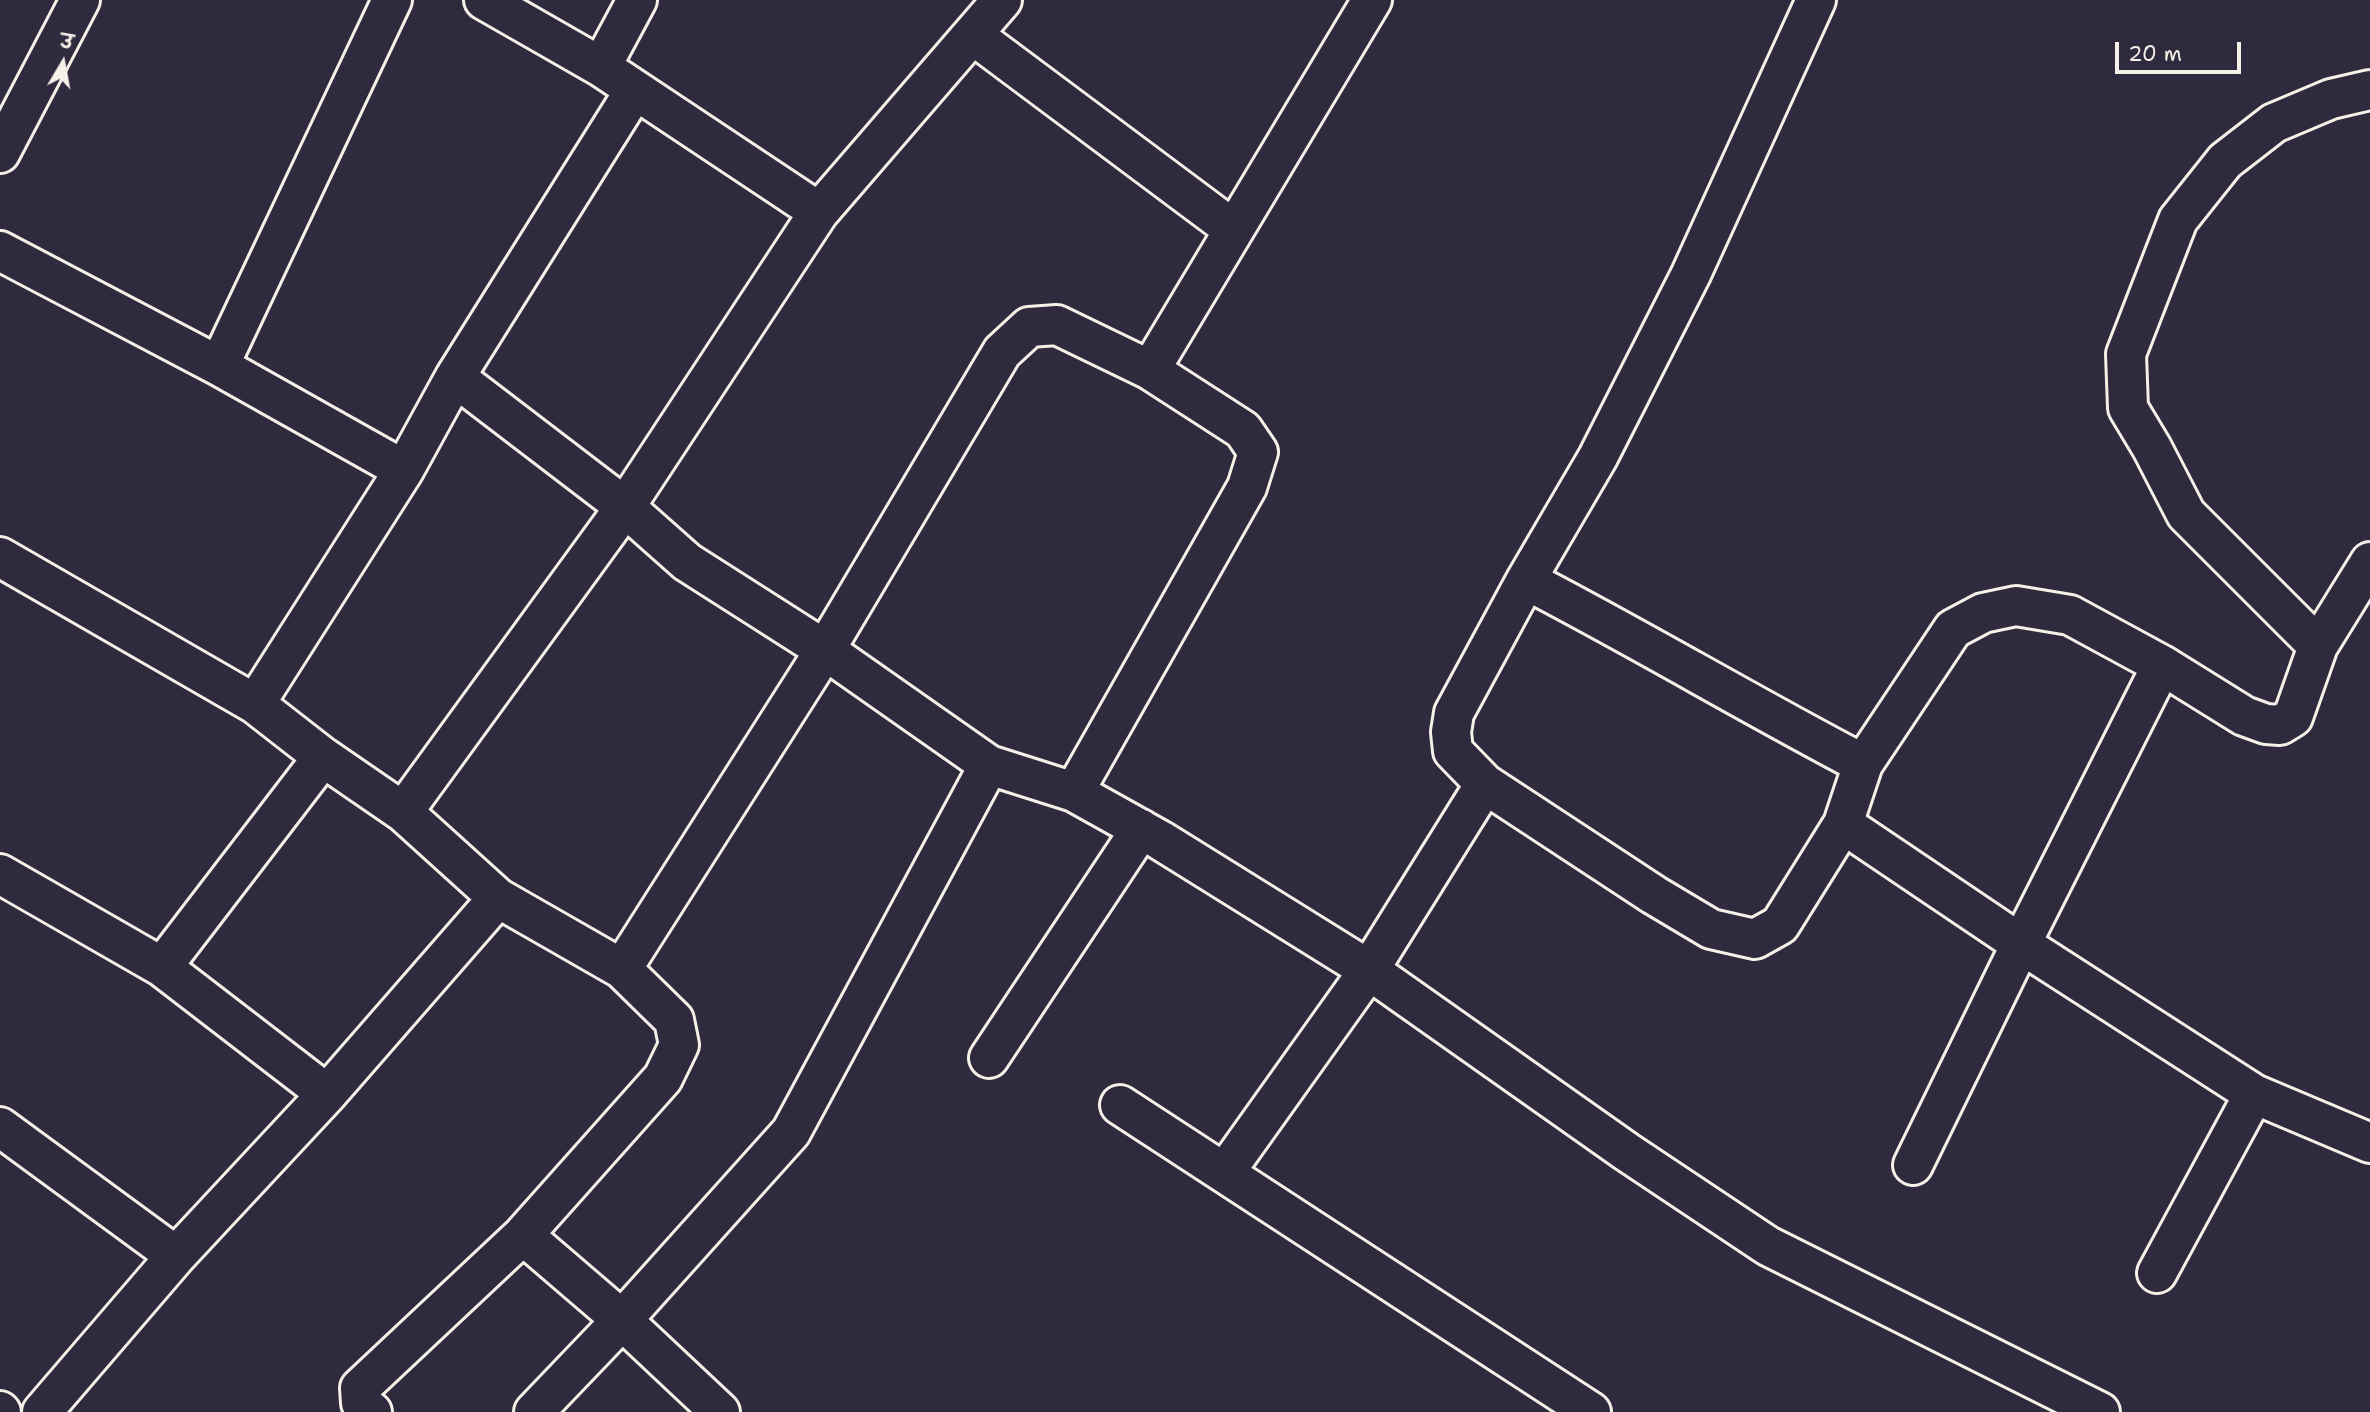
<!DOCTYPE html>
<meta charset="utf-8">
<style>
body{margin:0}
#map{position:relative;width:2370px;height:1412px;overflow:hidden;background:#2f2a3d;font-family:"Shantell Sans","Playpen Sans Deva",sans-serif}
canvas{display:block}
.north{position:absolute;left:28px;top:28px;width:70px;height:70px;-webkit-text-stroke:5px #2f2a3d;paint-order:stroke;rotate:10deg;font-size:19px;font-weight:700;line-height:28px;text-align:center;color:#f4f1e8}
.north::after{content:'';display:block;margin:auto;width:24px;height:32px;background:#f4f1e8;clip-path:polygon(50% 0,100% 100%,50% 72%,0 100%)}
.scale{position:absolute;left:2115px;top:42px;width:126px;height:32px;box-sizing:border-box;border:4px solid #f4f1e8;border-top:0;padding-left:9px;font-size:21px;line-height:24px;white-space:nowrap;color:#f4f1e8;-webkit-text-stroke:5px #2f2a3d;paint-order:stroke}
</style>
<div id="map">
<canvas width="2370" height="1412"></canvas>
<div class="north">उ</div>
<div class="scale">20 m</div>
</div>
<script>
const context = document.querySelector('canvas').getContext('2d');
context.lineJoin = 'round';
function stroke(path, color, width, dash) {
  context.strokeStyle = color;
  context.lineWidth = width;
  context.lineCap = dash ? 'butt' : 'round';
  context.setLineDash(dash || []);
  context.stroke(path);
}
const minor = new Path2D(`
 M484 0 601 67 819 212 1002 0
 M973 35 1234 230
 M601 67 637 0
 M0 153 80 0
 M0 251 219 366 404 470
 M219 366 392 0
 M1150 370 1372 0
 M455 377 625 507 687 562 825 650 989 765 1074 792 1160 840 1369 970 1627 1152 1768 1246 2100 1412
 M0 557 255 704 323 757 403 812 498 898 622 969 674 1020 679 1045 663 1078 523 1235 360 1388 361 1403 372 1412
 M1526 580C1640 639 1750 705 1863 764L1843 824 2021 944 2254 1094 2370 1143
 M2318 646 2186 514 2152 448 2128 408 2126 354 2178 220 2225 161 2274 123 2331 99 2370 90
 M255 704 404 470 455 377 635 90
 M1863 764 1953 629 1983 613 2016 606 2070 615 2162 665 2244 716 2266 724 2280 725 2293 717 2318 646 2370 562
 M1485 784 1654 895 1711 929 1755 939 1780 925 1843 824
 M403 812 625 507 819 212
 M0 874 162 967 327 1094
 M162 967 323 757
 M622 969 825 650 1002 352 1029 327 1057 325 1150 370 1243 430 1258 452 1247 487 1074 792
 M989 1058 1141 829
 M1120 1105 1591 1412
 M0 1127 176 1256
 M1913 1165 2021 944 2162 665
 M1225 1172 1369 970 1485 784 1453 751 1451 732 1454 713 1526 580 1598 457 1691 274 1816 0
 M523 1235 622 1320 720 1412
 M2157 1273 2254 1094
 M0 1411 1 1412
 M42 1412 176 1256 327 1094 498 898
 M534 1412 622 1320 791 1132 989 765`);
stroke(minor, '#f4f1e8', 44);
stroke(minor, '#2f2a3d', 38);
</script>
